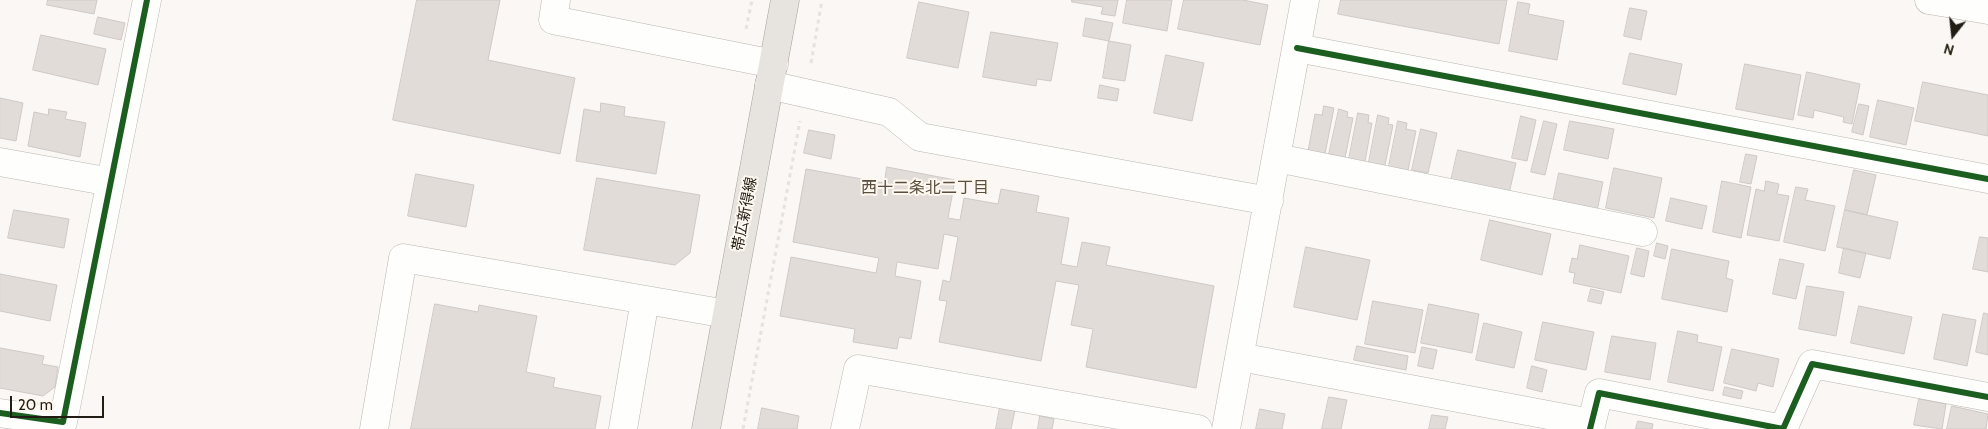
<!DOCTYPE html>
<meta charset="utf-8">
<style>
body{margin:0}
#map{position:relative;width:1988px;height:429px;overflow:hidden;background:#faf7f4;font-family:Cabin,sans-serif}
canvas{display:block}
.north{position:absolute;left:1928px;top:10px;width:50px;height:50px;-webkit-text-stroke:4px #fef8f0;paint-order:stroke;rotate:196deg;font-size:14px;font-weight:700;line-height:20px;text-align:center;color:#211d15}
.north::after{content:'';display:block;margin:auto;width:18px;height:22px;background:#211d15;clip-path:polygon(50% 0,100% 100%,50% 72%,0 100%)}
.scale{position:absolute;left:10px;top:396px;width:94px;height:22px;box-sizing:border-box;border:2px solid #211d15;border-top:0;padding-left:6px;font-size:15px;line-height:18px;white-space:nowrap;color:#211d15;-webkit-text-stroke:4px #fef8f0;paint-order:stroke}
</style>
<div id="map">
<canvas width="1988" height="429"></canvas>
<div class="north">N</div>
<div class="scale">20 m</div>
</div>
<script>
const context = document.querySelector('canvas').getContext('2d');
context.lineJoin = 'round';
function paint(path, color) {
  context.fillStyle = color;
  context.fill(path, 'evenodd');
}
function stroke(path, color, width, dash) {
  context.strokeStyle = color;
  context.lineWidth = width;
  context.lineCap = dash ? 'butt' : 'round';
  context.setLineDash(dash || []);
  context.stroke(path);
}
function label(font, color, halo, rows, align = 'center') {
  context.font = font + ' Cabin,"Noto Sans JP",sans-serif';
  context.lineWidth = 4;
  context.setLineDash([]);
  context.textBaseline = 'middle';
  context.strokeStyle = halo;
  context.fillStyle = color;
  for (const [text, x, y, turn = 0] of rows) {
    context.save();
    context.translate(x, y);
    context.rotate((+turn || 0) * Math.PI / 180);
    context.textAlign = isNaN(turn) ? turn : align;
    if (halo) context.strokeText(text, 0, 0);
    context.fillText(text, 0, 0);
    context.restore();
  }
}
const building = new Path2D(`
 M48 0H97L94 14 47 5Z
 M417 0H500L488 60 575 78 560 154 393 120Z
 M1072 0H1118L1115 16 1101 14 1103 7 1072 2Z
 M1127 0H1172L1167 31 1123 23Z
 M1184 0H1243L1268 5 1260 45 1178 29Z
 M1341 0H1507L1499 44 1338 14Z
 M919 2 969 12 958 68 907 58Z
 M1518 2 1530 4 1528 14 1564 21 1557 60 1509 51Z
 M1630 8 1647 11 1641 40 1624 36Z
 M98 17 125 23 121 40 94 34Z
 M1086 18 1113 23 1109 41 1083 36Z
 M991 32 1058 43 1051 81 1037 79 1036 86 983 77Z
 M41 35 106 49 98 85 33 70Z
 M1109 41 1131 45 1125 81 1103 78Z
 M1630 53 1682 64 1676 95 1623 84Z
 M1166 55 1204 63 1192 121 1154 113Z
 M1745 64 1801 75 1793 120 1736 109Z
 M1807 72 1860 84 1852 124 1843 122 1844 117 1814 110 1813 118 1798 115Z
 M1923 82 1988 95V136L1915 121Z
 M1100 85 1119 89 1117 101 1098 98Z
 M0 98 23 103 16 141 0 138Z
 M1878 100 1914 108 1906 145 1870 137Z
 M601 103 625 107 624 116 665 122 656 174 576 161 584 109 600 112Z
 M1859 104 1869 106 1863 135 1852 132Z
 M1324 106 1334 108 1325 154 1308 151 1315 114 1322 115Z
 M49 109 67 112 65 119 86 123 80 157 28 146 34 112 48 115Z
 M1339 109 1348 112 1347 117 1353 118 1345 158 1329 154Z
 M1358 113 1369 115 1368 123H1372L1364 167 1348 164Z
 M1378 115 1389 118 1388 124 1393 125 1384 170 1368 167Z
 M1521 116 1536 120 1527 161 1512 158Z
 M1398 121 1407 123 1406 129 1416 131 1407 175 1388 171Z
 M1544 121 1557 124 1545 175 1531 172Z
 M1570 121 1614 129 1608 159 1564 150Z
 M1421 129 1437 133 1428 173 1412 170Z
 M809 130 835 135 831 159 804 153Z
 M1458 150 1516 163 1508 198 1450 185Z
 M1746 154 1757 156 1751 184 1740 182Z
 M887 167 955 180 948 218 960 220 964 198 998 204 1001 189 1039 196 1036 212 1069 218 1061 264 1077 267 1082 242 1110 247 1106 265 1214 286 1196 388 1086 367 1093 329 1071 325 1079 285 1056 281 1041 361 939 342 947 301 939 300 943 280 950 282 958 237 944 234 938 269 897 262 895 276 921 281 911 339 899 337 897 349 853 342 855 329 780 316 791 257 876 273 879 258 793 242 806 169 884 183Z
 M1614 168 1662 178 1654 218 1606 208Z
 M1854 170 1876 175 1867 215 1845 210Z
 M1559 173 1603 182 1597 211 1553 202Z
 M416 174 474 185 466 227 408 216Z
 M597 178 700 195 690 253 675 265 584 250Z
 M1722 181 1751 187 1741 238 1713 232Z
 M1766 181 1779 184 1777 194 1789 196 1779 241 1747 235 1756 189 1764 191Z
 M1796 187 1808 189 1805 200 1835 206 1825 251 1784 242Z
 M1671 198 1707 206 1702 229 1666 221Z
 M14 210 69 219 64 248 8 238Z
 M1845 210 1898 222 1890 259 1837 247Z
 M1490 220 1551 234 1542 275 1481 260Z
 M1980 237 1988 238V272L1973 269Z
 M1657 243 1668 246 1665 259 1654 256Z
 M1580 245 1629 256 1621 293 1573 283 1575 273 1569 272 1572 258 1577 259Z
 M1306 247 1370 260 1357 320 1294 307Z
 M1637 248 1649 251 1644 277 1631 274Z
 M1844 248 1866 253 1860 278 1839 273Z
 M1672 249 1729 261 1726 278 1733 280 1727 312 1662 299Z
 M1780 259 1804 264 1796 299 1773 294Z
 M0 274 57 285 50 321 0 311Z
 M1807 286 1844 292 1836 336 1799 329Z
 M1591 289 1604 292 1601 304 1588 301Z
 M1373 301 1423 310 1415 353 1365 344Z
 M435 304 478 312 479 305 537 316 526 372 555 378 553 387 601 396 595 429H411Z
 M1429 304 1479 314 1472 353 1421 343Z
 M1859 306 1912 317 1904 354 1851 343Z
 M1984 313 1988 314V355L1976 352Z
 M1943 314 1976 320 1967 366 1934 359Z
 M1543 322 1594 332 1586 370 1535 360Z
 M1484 323 1522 332 1514 368 1476 360Z
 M1678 331 1698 335 1697 342 1722 347 1713 391 1668 382Z
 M1612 336 1656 343 1650 380 1605 372Z
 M1357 346 1408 356 1406 370 1354 360Z
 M1422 347 1437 350 1433 369 1418 366Z
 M0 348 44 356 42 364 58 367 55 387 43 396 0 388Z
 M1732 349 1779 359 1773 387 1758 383 1756 391 1724 383Z
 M1532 366 1547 370 1542 392 1527 388Z
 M1725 387 1743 391 1741 399 1723 395Z
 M1329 397 1347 400 1341 429H1322Z
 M1919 399 1946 404 1942 429 1914 425Z
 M1952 406 1988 414 1986 429H1947Z
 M1000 407 1015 410 1011 429H996Z
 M762 408 799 416 797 429H758Z
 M1260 409 1285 414 1282 429H1256Z
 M1432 415 1448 417 1445 429H1429Z
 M1040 416 1054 419 1052 429H1038Z
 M1638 421 1653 424 1652 429H1636Z`);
paint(building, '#e2dcd8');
stroke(building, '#cfc9c6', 1);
const minor = new Path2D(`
 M556 0 553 20 774 64
 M1929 0 1988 10
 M1297 48 1988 179
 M769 85 889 112 920 137 1269 201
 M1277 158 1643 232
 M0 162 111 182
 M1240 357 1591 423
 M0 413 63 422 147 0
 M374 429 403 258 727 314
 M623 429 645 300
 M845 429 858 369 1198 429
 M1226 429 1305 0
 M1590 429 1599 393 1783 429 1812 364 1988 397`);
const major = new Path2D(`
 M706 429 785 0`);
stroke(minor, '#bab7b2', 29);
stroke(major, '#aaa199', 29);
stroke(new Path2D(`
 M746 29 752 0
 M811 63 822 0
 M743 429 800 121`), '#e4e3e1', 3, [4, 4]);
stroke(minor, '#fefefd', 28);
stroke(major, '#e7e3df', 28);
stroke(new Path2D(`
 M1297 48 1988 179
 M0 413 63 422 147 0
 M1590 429 1599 393 1783 429 1812 364 1988 397`), '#1b5e20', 6);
label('15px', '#211d15', '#fef8f0', [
 ["帯広新得線",745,214,-79]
]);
label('16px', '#5b503f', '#fef8f0', [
 ["西十二条北二丁目",925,188]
]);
</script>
